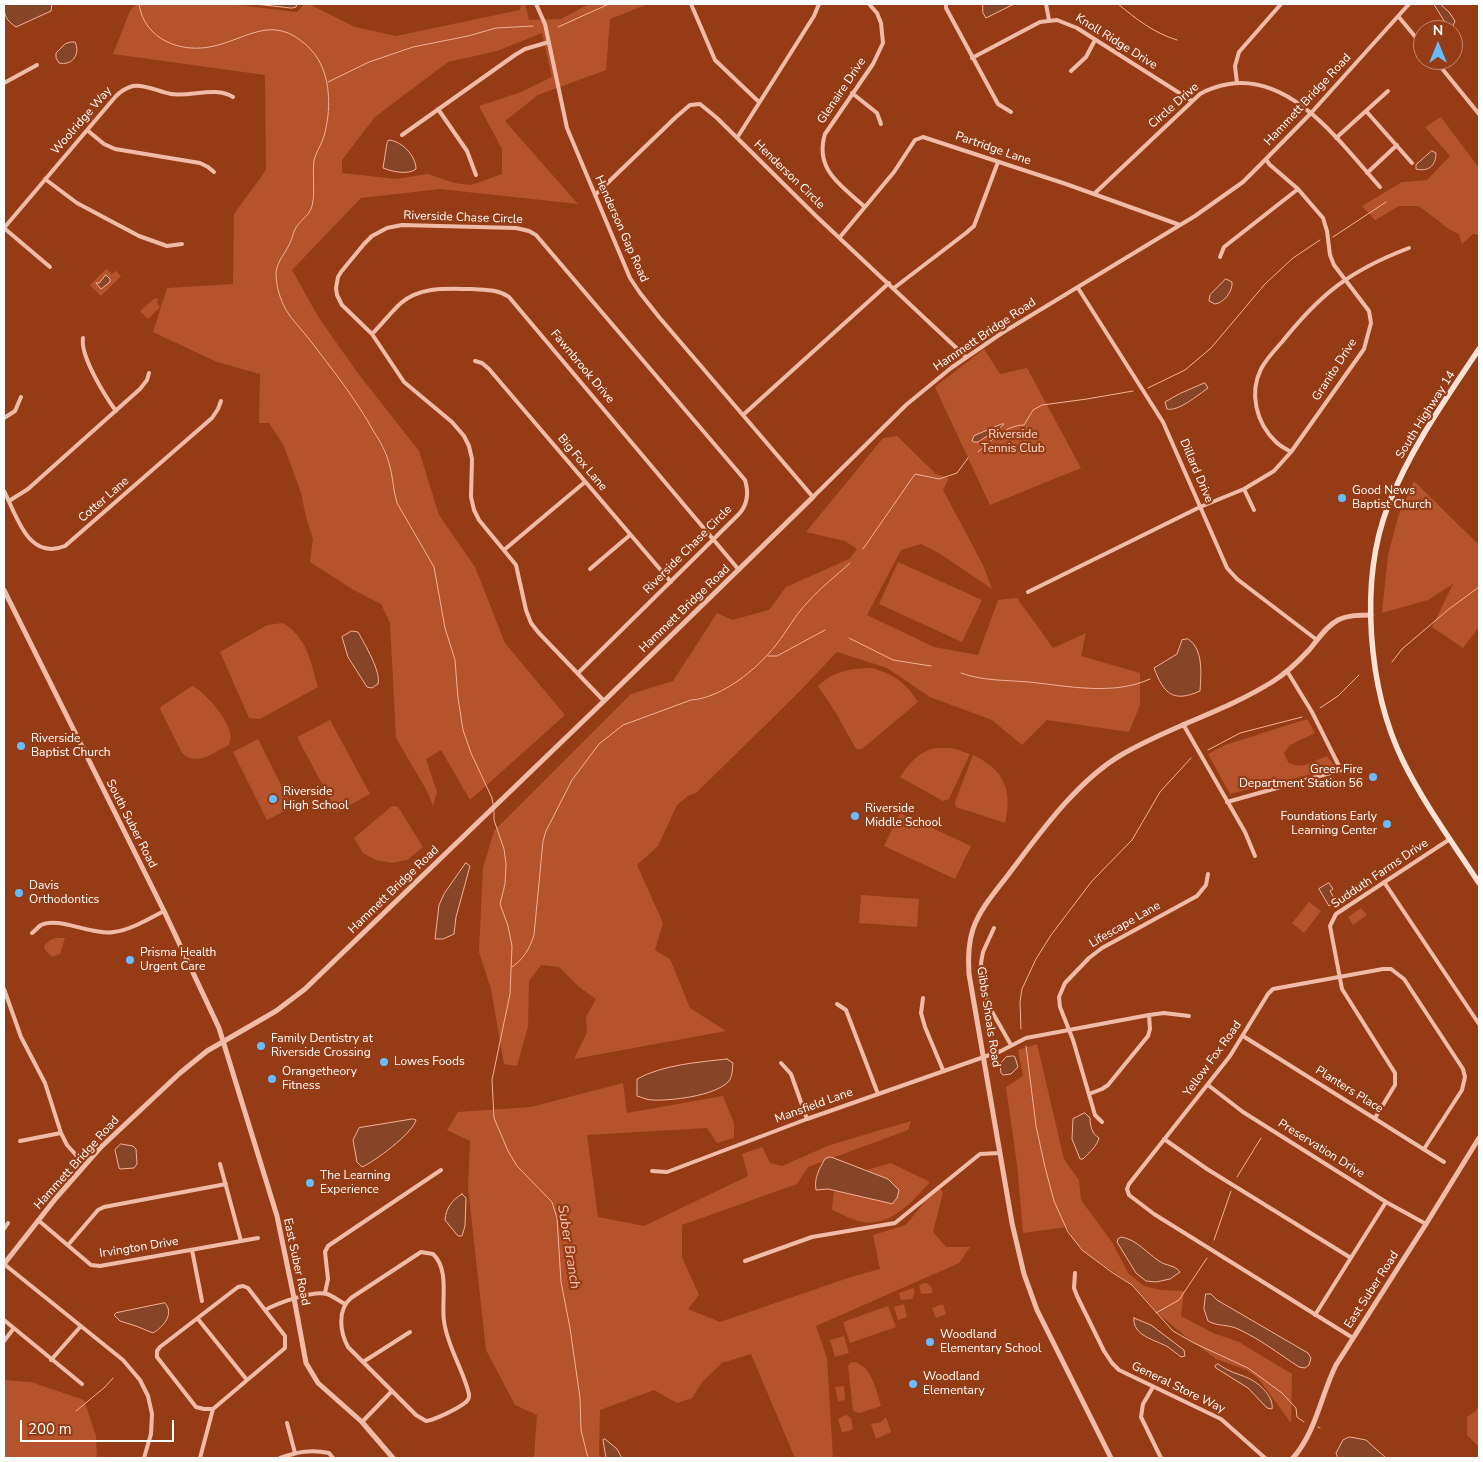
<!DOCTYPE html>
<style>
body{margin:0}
#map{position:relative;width:1483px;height:1462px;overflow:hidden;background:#953c16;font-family:"Nunito Sans",sans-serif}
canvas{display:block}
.frame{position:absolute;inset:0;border:5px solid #fff;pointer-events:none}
.north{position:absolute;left:1413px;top:20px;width:50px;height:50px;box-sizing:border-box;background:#953c16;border:1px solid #bf8a73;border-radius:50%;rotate:0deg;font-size:14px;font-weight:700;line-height:20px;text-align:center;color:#fff}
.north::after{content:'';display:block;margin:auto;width:18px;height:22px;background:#67bcff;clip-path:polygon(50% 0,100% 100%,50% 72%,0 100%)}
.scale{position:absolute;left:20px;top:1420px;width:154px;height:22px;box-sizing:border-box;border:2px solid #fff;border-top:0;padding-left:6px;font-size:15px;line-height:18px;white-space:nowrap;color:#fff;-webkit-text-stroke:4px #953c16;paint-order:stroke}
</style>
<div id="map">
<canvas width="1483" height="1462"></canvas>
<div class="frame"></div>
<div class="north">N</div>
<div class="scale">200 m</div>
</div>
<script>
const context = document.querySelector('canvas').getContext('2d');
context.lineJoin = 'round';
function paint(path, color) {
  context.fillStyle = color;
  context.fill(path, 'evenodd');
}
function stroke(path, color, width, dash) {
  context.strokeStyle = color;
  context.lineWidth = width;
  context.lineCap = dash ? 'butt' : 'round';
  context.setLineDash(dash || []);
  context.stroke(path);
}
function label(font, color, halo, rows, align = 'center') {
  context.font = font + ' "Nunito Sans",sans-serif';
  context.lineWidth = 4.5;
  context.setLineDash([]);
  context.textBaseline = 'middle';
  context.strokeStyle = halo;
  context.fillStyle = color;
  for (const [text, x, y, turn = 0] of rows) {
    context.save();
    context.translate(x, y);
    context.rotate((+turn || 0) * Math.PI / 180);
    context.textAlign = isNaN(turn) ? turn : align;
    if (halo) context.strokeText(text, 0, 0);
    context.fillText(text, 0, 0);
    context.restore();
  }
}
paint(new Path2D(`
 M136 4H230L297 12 304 4H309L355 27 396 36 520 10 521 4H525L529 20 561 19 589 4H648L610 19 606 70 538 95 505 121 578 204 440 189 361 198 292 270 319 318 357 372 419 451 439 515 475 567 505 643 565 715 470 800 441 750 426 759 437 792 433 806 427 791 396 738 390 623 381 604 352 589 310 562 313 539 306 517 301 493 284 446 269 423H259L260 374 217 362 153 332 167 288 233 284 234 214 266 170 265 75 113 54 130 11ZM542 33 552 77 521 92 479 106 502 149V174L471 185 454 183 428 174 396 179 342 173V160L375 117 448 62 497 51Z
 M1441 117 1479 168V235L1473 234 1462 244 1459 234 1450 230 1419 206H1399L1375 220 1362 206 1402 182 1427 180 1450 156 1425 127Z
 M106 269 112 274 116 271 121 276 101 296 90 285Z
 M155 298 158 299 157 303 160 307 148 319 140 311Z
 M984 349 1000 374 1027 368 1081 468 990 505 935 387Z
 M897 436 936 474 949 478 943 490 983 565 992 589 939 553 921 544 901 550 867 615 934 647 978 655 998 600 1017 598 1053 648 1086 633 1081 656 1140 673V705L1129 732 1047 720 1022 745 992 720 930 697 887 668 837 652 794 697 696 793 688 796 677 805 658 846 637 865 663 923 655 950 670 959 690 1008 726 1031 574 1059 587 1032 586 1017 596 999 579 987 559 967 541 965 529 981 528 1027 517 1066 504 1064 491 989 479 952 483 868 494 831 631 694 673 681 717 613 732 620 769 610 786 587 849 559 857 549 845 541 806 532 883 438Z
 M1414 481 1479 545V627L1463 648 1432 627 1453 584 1428 600 1382 613 1388 555 1399 514Z
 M898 562 982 600 962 642 879 604Z
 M283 623C308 639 310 661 318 687L260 719 249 718 220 652 267 625Z
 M872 668C895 675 905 682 918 702L862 749H856L836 713 818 686C834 671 851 668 872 668Z
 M192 686C205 691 236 727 230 742 229 746 225 747 221 749 210 756 194 765 182 753L160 709 162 706Z
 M1307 719 1315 733 1290 745 1284 753 1288 762C1303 771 1313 761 1327 756L1336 768 1230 794 1208 754 1225 745Z
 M330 720 370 794 337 812 297 737Z
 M258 739 292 807 267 820 233 752Z
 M935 748H952L970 754 949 799 943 801 900 777C909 763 919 752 935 748Z
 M973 755C1004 769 1013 791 1005 823L956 807 955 802Z
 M392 806 398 807 423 847 407 860 392 863 376 860 363 853 354 838Z
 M900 813 971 846 955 879 884 846Z
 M861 895 919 899 917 927 859 923Z
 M1309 902 1321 911 1304 933 1292 923Z
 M1361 908 1367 915 1353 925 1348 917Z
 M56 938H65L60 954 52 957 45 950 44 946 50 940Z
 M1037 1044 1064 1159 1079 1180 1081 1200 1112 1242 1128 1273 1144 1286 1161 1290 1184 1291 1181 1316 1213 1333 1239 1342 1292 1374 1291 1423 1259 1379 1247 1370 1216 1359 1185 1336 1160 1315 1134 1286 1086 1253 1074 1240 1067 1227 1023 1233 1017 1164 1006 1087 1023 1076 1018 1050Z
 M623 1083 627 1113 723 1096 734 1123V1138L717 1143 707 1128 587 1135 598 1217 644 1226 748 1176 742 1154 762 1147 770 1163 782 1166 830 1145 911 1121 908 1130 808 1167 797 1184 682 1225V1257L699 1295 688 1309 720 1322 851 1277 880 1269 873 1235 906 1225 938 1185 943 1193 933 1232 946 1247H970L959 1263 816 1326 827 1358 833 1458H795L751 1354 722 1363 703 1381 692 1398 677 1403 654 1390 600 1410 599 1458H534L537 1415 515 1405 486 1350 468 1187 470 1141 447 1130 458 1112 531 1107Z
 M891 1163 930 1182C913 1201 891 1227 862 1222 852 1220 842 1214 832 1210L834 1191 888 1202 896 1190 867 1170Z
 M924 1283H927L932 1288V1293L921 1294 919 1285Z
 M913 1288 915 1291 912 1299 901 1300 899 1293Z
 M904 1304 907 1317 898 1320 894 1307Z
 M943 1304 946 1314 936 1318 932 1308Z
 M888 1306 896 1327 850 1343 843 1322Z
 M844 1336 849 1353 835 1357 830 1340Z
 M854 1362C872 1366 876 1390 881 1406L860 1413 855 1412 853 1410 848 1366 850 1363Z
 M4 1380 31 1382 84 1400 96 1436 97 1458H4Z
 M844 1386 845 1400 838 1401 835 1387Z
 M1479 1404V1447L1467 1435V1417L1476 1411Z
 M846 1415 851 1418 853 1428 850 1431 842 1432 838 1419Z
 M886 1417 891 1432 876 1439 871 1424 881 1422Z`), '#b5532c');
const water = new Path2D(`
 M4 4H52L51 11 16 27C6 20 4 16 4 4Z
 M255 4H297L296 7 292 8Z
 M983 4H1014L986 18 983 13Z
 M1434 4H1440L1449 12 1455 21 1453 26 1451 27 1447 25Z
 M71 42H75C81 54 72 66 59 63L56 58V53L65 44Z
 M389 140C402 141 416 156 416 169 408 175 393 172 383 168L387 143Z
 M1432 151 1436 153C1436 166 1428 172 1416 169V165Z
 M106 275 110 279V282L101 289 96 283H99Z
 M1226 279 1232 282C1233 291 1224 303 1215 304L1209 301 1210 295Z
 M1205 383 1208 388C1198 395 1178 412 1167 409L1165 402 1179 394Z
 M1002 424H1004L1002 426 978 442H974L972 441 974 436Z
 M352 631 358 632C365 645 381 671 378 684L372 688 367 687 348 657 342 637Z
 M1188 639C1204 649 1201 675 1200 691 1173 703 1164 694 1154 668L1177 654 1182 640Z
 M466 863 470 866 456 917 454 934 443 939H435L439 905 444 894Z
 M1329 883 1333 889 1330 891 1336 901 1329 906 1319 889Z
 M1013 1056 1015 1057 1018 1067 1011 1074 1003 1075 1001 1073 1000 1064 1006 1057Z
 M727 1059 733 1063C732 1069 733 1077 728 1082 714 1096 671 1101 652 1100 647 1100 641 1097 637 1096V1079C662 1065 699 1062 727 1059Z
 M1085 1113 1090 1118C1090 1126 1092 1134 1099 1138 1097 1146 1089 1153 1083 1159H1080L1072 1139 1073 1119Z
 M413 1119 416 1120C413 1133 374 1162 362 1167L357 1162 353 1140 359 1128Z
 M121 1144 133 1146 136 1149 137 1164 134 1168 120 1169 119 1168 115 1150Z
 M831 1157 888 1179 899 1190 897 1198 892 1204 889 1203 828 1189 816 1190C814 1178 819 1169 825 1159Z
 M462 1194 466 1198 465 1226 462 1236H458L445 1220C446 1208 452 1200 462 1194Z
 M1122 1237C1137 1240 1147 1253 1159 1261 1166 1266 1175 1265 1180 1272L1170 1279 1156 1282 1146 1281 1136 1273 1117 1242 1118 1239Z
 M1206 1294H1211L1217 1300 1308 1353 1311 1358 1309 1365 1305 1368 1299 1367C1279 1354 1260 1339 1238 1329 1228 1324 1219 1327 1208 1321L1204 1309Z
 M165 1303C175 1314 163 1327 153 1333L136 1326 120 1321 114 1315 116 1313Z
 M1134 1318 1151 1325 1184 1350 1185 1356 1181 1357C1176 1353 1172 1350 1168 1347 1156 1340 1132 1336 1134 1318Z
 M1218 1364C1221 1366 1224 1368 1228 1370 1235 1374 1243 1375 1250 1379 1260 1384 1274 1397 1272 1409L1267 1408 1248 1388 1216 1368 1215 1366Z
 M1350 1437 1366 1440 1386 1458H1338L1336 1453 1343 1440Z
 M605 1439 617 1449 622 1458H606L603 1440Z`);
paint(water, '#874528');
stroke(water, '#f4b199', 1);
stroke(new Path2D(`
 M139 4C144 40 182 54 214 46 245 39 270 17 300 40 307 45 313 51 318 59 331 81 331 111 324 136 322 144 316 152 314 160 312 174 316 198 311 209 308 216 301 220 297 226 293 231 293 237 290 243 285 254 277 261 276 273 276 286 280 299 286 310 292 320 302 330 309 339 332 369 356 399 374 432 380 441 386 452 389 463 393 476 393 490 397 503L434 567 445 628 455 660 458 698 463 730 471 753 492 798 493 804
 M1118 4C1136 19 1154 33 1177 40
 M558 27 609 4
 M328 82 369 62 413 47 468 36 496 28 533 26
 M1333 237 1386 202
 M1148 388 1185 370 1211 348 1265 284 1293 258 1320 240
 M978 452C991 441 1006 425 1024 425L1033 410 1042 405 1087 399 1133 391
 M863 549 915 474 939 479 957 473 968 458
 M849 638 893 660 931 666
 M768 656H777L825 630
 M1392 662 1402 649 1449 609 1479 587
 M961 673C983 681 1005 680 1029 682 1068 686 1113 696 1150 679
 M1320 708 1338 696 1359 675
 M1208 750 1240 733 1302 717
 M494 810V820L504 849 506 864 505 884 500 904 508 926 512 946 510 994 492 1080 494 1118 508 1151 517 1166 552 1202 557 1218 561 1282 570 1328 580 1398 581 1430 588 1458
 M512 967C523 960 530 948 534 935L543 841 546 831 572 780 599 744 623 725 691 700C722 698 757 669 776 645 787 631 795 615 808 602 820 588 836 576 850 563
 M1021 1029 1020 1002 1022 989 1036 959 1051 935 1092 881 1132 840 1160 792 1191 758
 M1026 1046 1036 1126 1045 1167 1054 1201 1068 1232 1082 1250 1113 1273 1132 1285 1173 1331 1194 1343 1248 1368 1282 1393 1296 1408 1297 1417 1304 1422
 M1237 1177 1261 1138
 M1214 1240 1231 1191
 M1156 1313 1179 1300 1207 1258
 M76 1411 105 1387 113 1378
 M1318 1427 1320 1428`), '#f4b199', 1);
stroke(new Path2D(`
 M536 4 545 24 567 128 630 278 640 293 659 317 813 497 906 405 951 368 1002 333 1195 216 1243 182 1266 159 1311 113 1409 4
 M691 4 715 60 759 102
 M946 4V8L998 104 1011 112
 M1046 4 1049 20
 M1398 16 1423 46
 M972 58 1040 22 1057 20 1077 28 1192 101
 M1435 60 1479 114
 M1071 71 1086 57 1095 40
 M4 83 37 65
 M1237 83 1235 66 1239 52 1281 4
 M852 93 877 113 881 124
 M438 109 467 151 476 175
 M1366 111 1412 163
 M87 130 104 144 115 149 200 163 208 167 214 172
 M402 135 515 55 525 49 549 42
 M737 138 814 16 819 4
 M1336 138 1388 91
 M1367 173 1397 145
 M45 179 77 203 139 236 167 246 182 244
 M1094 194 1200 94C1210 88 1218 86 1229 84 1293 74 1342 145 1380 187
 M595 195 676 117 690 105 700 104 717 118 816 216 966 357
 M865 207C842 186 814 170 825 134L873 64 883 43 881 23 877 13 869 4
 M4 228 116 96C121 91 126 88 133 86 145 84 159 92 171 94 191 97 216 86 233 97
 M4 228 50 267
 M840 237 894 172 915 140 923 137 1066 184 1180 225
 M1220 257 1224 247 1298 189
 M894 288 966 233 974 226 998 162
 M1078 288 1163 422 1227 568 1237 579 1317 640
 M372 334C382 324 391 312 401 303 421 286 447 289 472 289 485 290 498 289 509 297L739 570
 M83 338C80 356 105 396 116 411
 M475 361 482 363 489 369 671 582
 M743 415 889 283
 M4 418 15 411 21 397
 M1291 452C1286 449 1280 446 1276 442 1256 423 1249 393 1261 369 1266 359 1275 350 1282 342 1321 293 1351 270 1409 248
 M1244 489 1254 510
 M4 491C17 516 28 561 65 546L212 418 218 409 221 401
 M9 501 28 489 140 389 147 380 149 373
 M504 550 585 482
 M590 569 630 535
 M1028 592 1200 507 1244 489 1274 471 1291 452 1364 349 1371 323 1369 311 1334 265 1330 255 1327 231 1323 218 1298 189 1269 164 1266 159
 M578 673 739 514C748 504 749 493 745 480L536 235 529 231 516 228 402 225 387 228 372 236 364 244 341 272 338 277 336 288 337 295 342 305 372 334 404 382 452 422 464 436 469 446 472 459 471 497 474 510 479 520 516 565 526 610 531 623 538 632 604 701
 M1183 724 1245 832 1255 856
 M1227 802 1341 770 1312 712 1287 671
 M1384 882 1479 1024
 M994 928 983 952 981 963 985 992 991 1010 1011 1045
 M32 933C35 931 38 927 41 925 57 916 94 936 114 932 130 930 149 919 164 911
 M4 989 21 1037 45 1083 61 1133 67 1145 85 1165
 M923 998 921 1013 925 1027 943 1070
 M837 1004 846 1010 878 1094
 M1243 1036 1444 1162
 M781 1063 791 1074 807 1119
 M1208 1085 1243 1112 1386 1202 1426 1224
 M1089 1094 1102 1089 1108 1085 1148 1036 1150 1029 1149 1015
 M1375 1118 1395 1085V1073L1342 989 1330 926 1336 914 1450 839
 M1102 1122 1095 1115 1073 1040 1060 1007 1059 997 1065 983 1089 958 1102 948 1197 896 1206 885 1208 874
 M1164 1139 1207 1169 1351 1258
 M20 1141 61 1133
 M220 1164 241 1241
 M652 1171 667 1172 807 1119 1001 1051 1026 1038 1149 1015 1164 1013 1189 1016
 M38 1220 91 1265 100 1266 258 1238
 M4 1229 8 1223
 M68 1245 98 1210 104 1207 226 1184
 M192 1250 202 1301
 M421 1252 433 1254C450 1270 441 1301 444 1321 447 1346 463 1369 469 1394 469 1398 469 1399 466 1402 459 1408 435 1420 426 1421L416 1415 348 1347C340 1332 337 1310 351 1298Z
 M745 1261 812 1237 895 1223 980 1154 1000 1153
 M4 1264 123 1360 140 1380 148 1396 152 1414 151 1434 144 1458
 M1075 1273 1074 1288 1077 1296 1104 1351 1112 1363 1119 1370 1221 1419 1265 1458
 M243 1286 248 1288 285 1336V1348L213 1409H204L196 1407 157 1357V1351L160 1347 238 1287Z
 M325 1293 328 1279 325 1252 328 1246 441 1170
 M265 1310C278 1303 313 1290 327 1294 333 1296 339 1301 345 1304
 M1315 1315 1386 1202
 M198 1319 247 1380
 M4 1320 82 1384
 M1353 1338 1154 1214 1129 1195 1127 1189 1129 1184 1230 1056 1268 994 1273 989 1383 969H1391L1404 979 1463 1069 1465 1077 1462 1090 1424 1149
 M4 1341 14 1328
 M51 1360 81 1326
 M363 1362 410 1332
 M1153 1387 1143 1404 1141 1417 1161 1458
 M362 1422 392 1391
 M287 1423 295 1453
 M200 1458 213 1409
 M280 1458C297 1452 311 1449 329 1453L333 1458`), '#f1bca7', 4);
stroke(new Path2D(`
 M4 590 164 911 219 1028 277 1216 294 1298 306 1363 318 1383 362 1422 393 1458
 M4 1264 56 1198 100 1148 180 1073 207 1051 276 1011 305 989 604 701 813 497
 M1111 1458 1037 1310 1024 1274 1012 1223 969 974C968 959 968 944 973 929 980 909 995 892 1008 875 1040 833 1076 782 1121 755 1170 726 1224 712 1272 682 1285 674 1298 662 1309 650 1318 640 1325 627 1338 620 1348 615 1360 615 1371 615
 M1293 1458C1316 1432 1321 1395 1336 1365L1426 1224 1479 1138`), '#f1bca7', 5);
stroke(new Path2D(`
 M1479 349C1445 400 1410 449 1388 506 1359 581 1368 689 1403 761 1424 804 1453 843 1479 883`), '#fce1d5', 5.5);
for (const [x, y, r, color] of [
 [1342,498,5,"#67bcff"],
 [21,746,5,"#67bcff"],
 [1373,777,5,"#67bcff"],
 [273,799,5,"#67bcff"],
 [855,816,5,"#67bcff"],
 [1387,824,5,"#67bcff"],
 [19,893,5,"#67bcff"],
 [130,960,5,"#67bcff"],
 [261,1046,5,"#67bcff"],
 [384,1062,5,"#67bcff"],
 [272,1079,5,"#67bcff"],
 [310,1183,5,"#67bcff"],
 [930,1342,5,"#67bcff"],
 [913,1384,5,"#67bcff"]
]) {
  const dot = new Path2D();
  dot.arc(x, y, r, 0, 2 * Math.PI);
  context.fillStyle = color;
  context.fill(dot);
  stroke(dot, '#953c16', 2);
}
label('12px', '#fff', '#953c16', [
 ["Knoll Ridge Drive",1116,42,32],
 ["Glenaire Drive",842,91,-56],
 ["Hammett Bridge Road",1308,100,-47],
 ["Circle Drive",1174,106,-41],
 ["Woolridge Way",82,121,-49],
 ["Partridge Lane",993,149,19],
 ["Henderson Circle",789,175,44],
 ["Riverside Chase Circle",463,218,2],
 ["Henderson Gap Road",621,229,66],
 ["Hammett Bridge Road",985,335,-34],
 ["Fawnbrook Drive",582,367,50],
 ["Granito Drive",1335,370,-57],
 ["South Highway 14",1426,415,-58],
 ["Big Fox Lane",582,463,50],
 ["Dillard Drive",1196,471,67],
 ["Cotter Lane",104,500,-41],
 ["Riverside Chase Circle",688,550,-45],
 ["Hammett Bridge Road",685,609,-44],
 ["South Suber Road",131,824,63],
 ["Sudduth Farms Drive",1380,874,-34],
 ["Hammett Bridge Road",394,890,-44],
 ["Lifescape Lane",1125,925,-30],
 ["Gibbs Shoals Road",988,1017,81],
 ["Yellow Fox Road",1213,1059,-54],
 ["Planters Place",1349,1090,32],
 ["Mansfield Lane",814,1106,-20],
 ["Preservation Drive",1321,1149,32],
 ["Hammett Bridge Road",77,1163,-48],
 ["Irvington Drive",139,1248,-9],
 ["East Suber Road",296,1262,78],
 ["East Suber Road",1372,1290,-57],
 ["General Store Way",1178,1388,26]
]);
label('12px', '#fcdbce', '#953c16', [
 ["Riverside",1013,435],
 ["Tennis Club",1013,449]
]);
label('12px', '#fff', '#953c16', [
 ["Good News",1352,491],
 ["Baptist Church",1352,505],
 ["Riverside",31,739],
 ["Baptist Church",31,753],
 ["Greer Fire",1363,770,"right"],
 ["Department Station 56",1363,784,"right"],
 ["Riverside",283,792],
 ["High School",283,806],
 ["Riverside",865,809],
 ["Middle School",865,823],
 ["Foundations Early",1377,817,"right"],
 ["Learning Center",1377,831,"right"],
 ["Davis",29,886],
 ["Orthodontics",29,900],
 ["Prisma Health",140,953],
 ["Urgent Care",140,967],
 ["Family Dentistry at",271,1039],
 ["Riverside Crossing",271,1053],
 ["Lowes Foods",394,1062],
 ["Orangetheory",282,1072],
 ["Fitness",282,1086],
 ["The Learning",320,1176],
 ["Experience",320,1190],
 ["Woodland",940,1335],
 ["Elementary School",940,1349],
 ["Woodland",923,1377],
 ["Elementary",923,1391]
], 'left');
label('italic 14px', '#f8c6b3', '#953c16', [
 ["Suber Branch",568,1247,81]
]);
</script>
